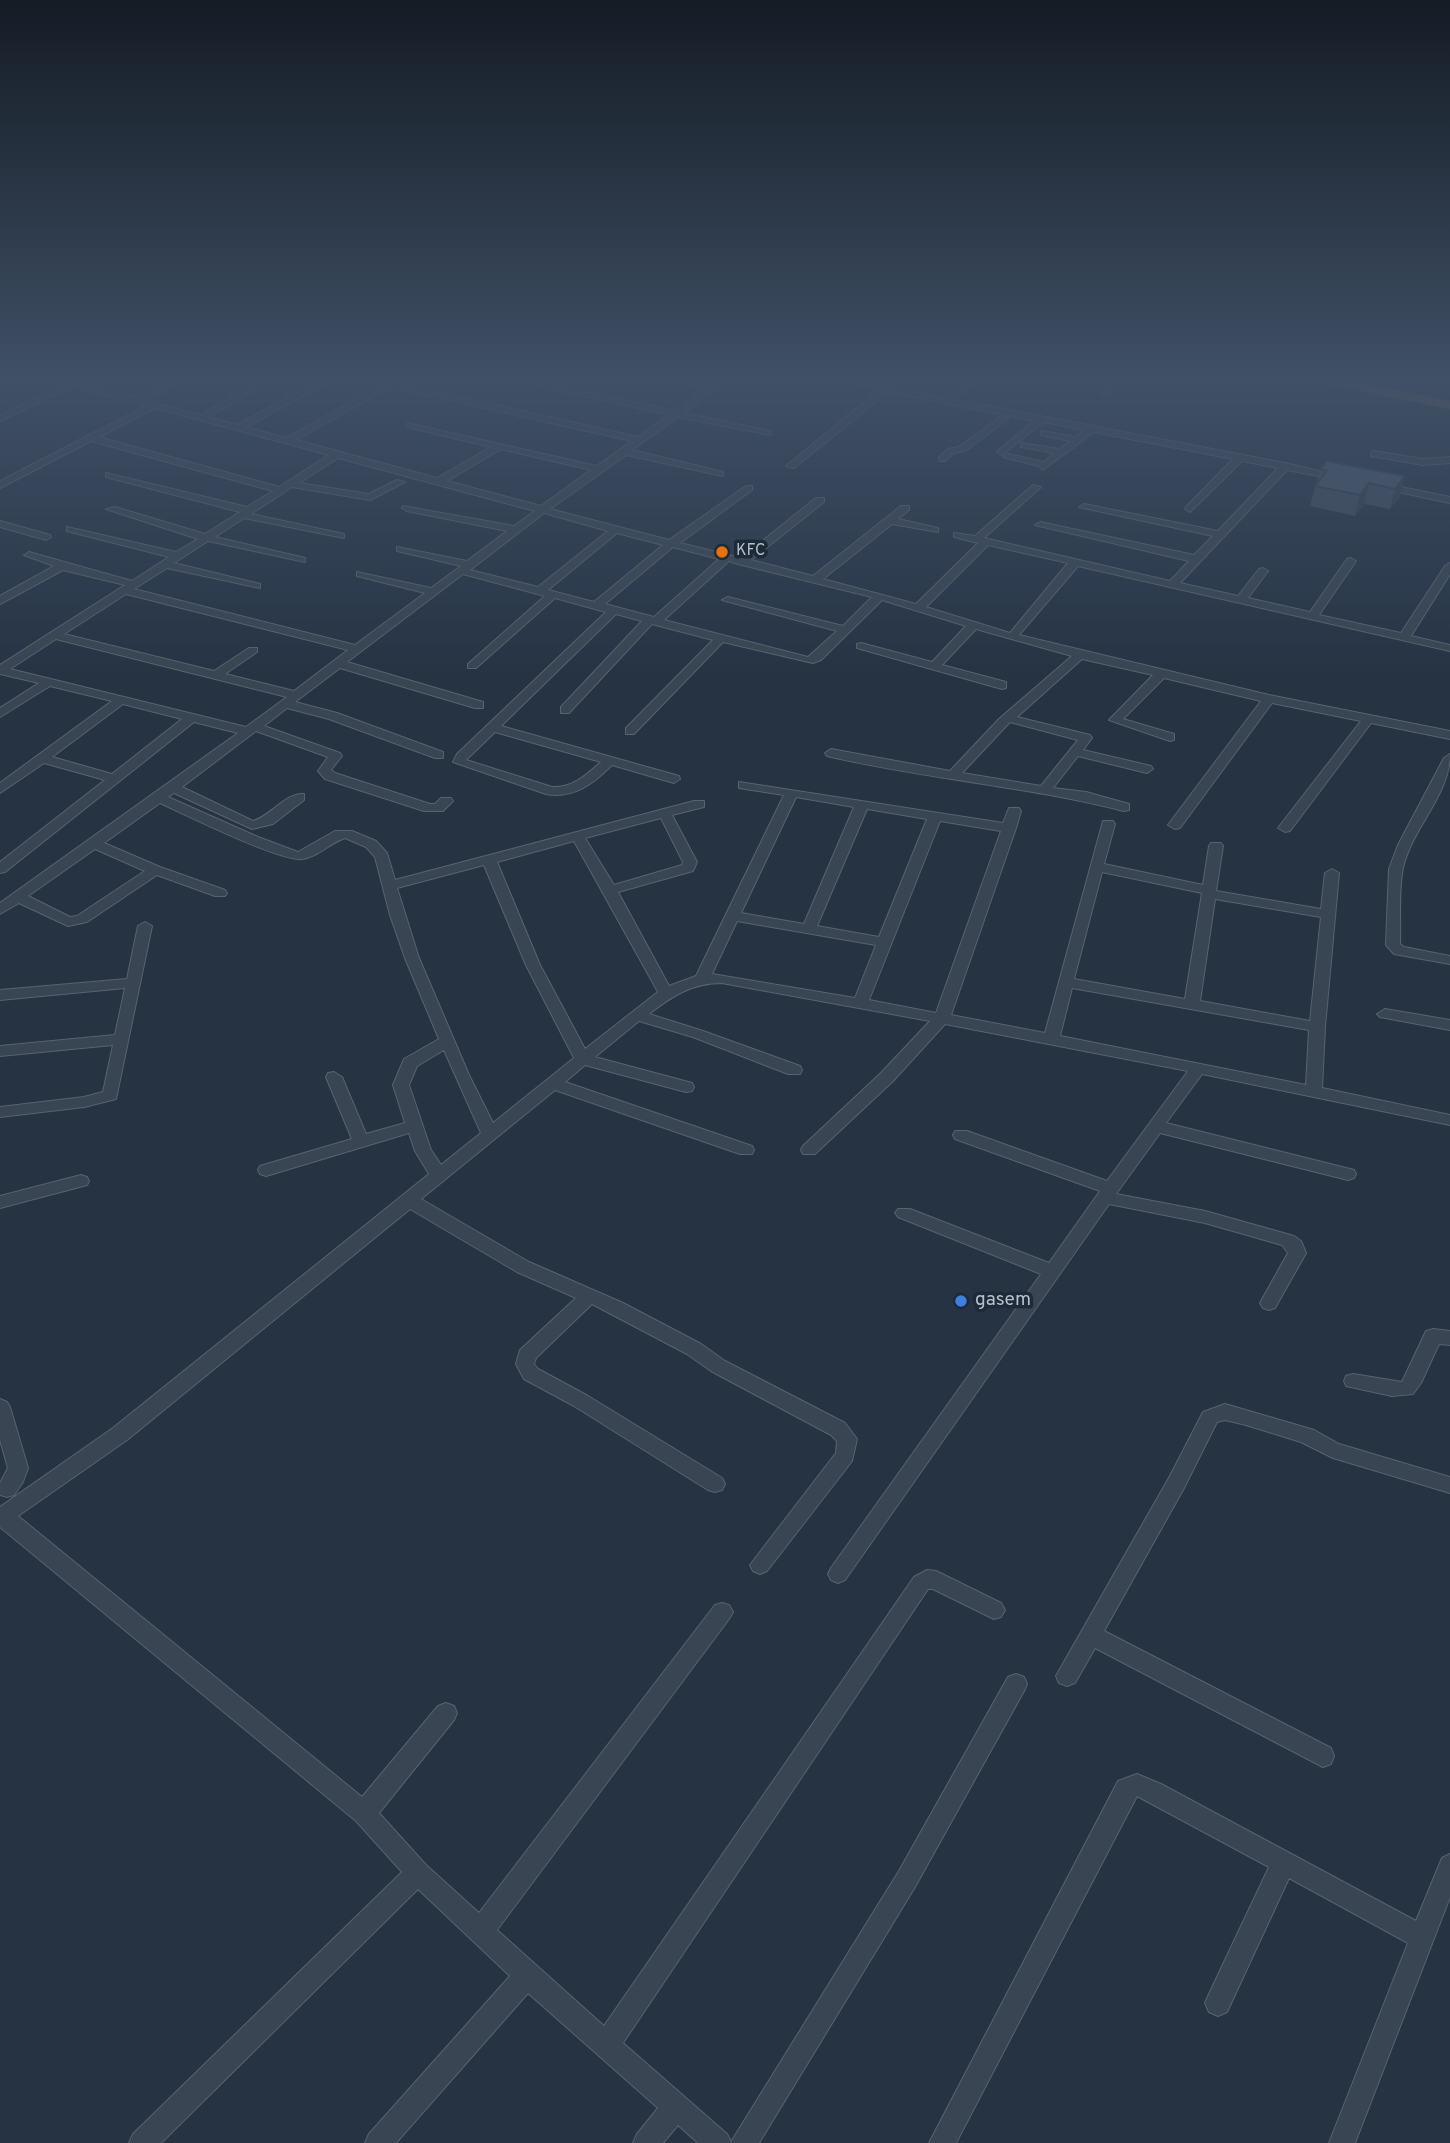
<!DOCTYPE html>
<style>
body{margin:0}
canvas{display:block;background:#253343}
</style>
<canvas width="1450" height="2143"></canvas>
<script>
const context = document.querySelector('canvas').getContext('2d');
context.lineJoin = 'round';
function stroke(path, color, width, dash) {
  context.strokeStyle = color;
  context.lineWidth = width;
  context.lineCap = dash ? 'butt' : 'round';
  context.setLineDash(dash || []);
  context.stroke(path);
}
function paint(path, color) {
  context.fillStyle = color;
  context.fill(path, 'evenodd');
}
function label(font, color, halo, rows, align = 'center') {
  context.font = font + ' Overpass,sans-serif';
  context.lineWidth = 7;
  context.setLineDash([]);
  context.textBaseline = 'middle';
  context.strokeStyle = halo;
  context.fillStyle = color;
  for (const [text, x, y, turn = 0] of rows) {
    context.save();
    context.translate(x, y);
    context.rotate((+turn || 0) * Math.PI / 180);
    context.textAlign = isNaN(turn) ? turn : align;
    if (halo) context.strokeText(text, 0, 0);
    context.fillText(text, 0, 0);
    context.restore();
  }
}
const minor = new Path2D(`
 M12 377 0 384V378Z
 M45 377C57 377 75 384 85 384 94 383 100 377 112 377L93 386 135 397 179 377H191L145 400 200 415 267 377H278L209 417 237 425 327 377H338L246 427 286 438 396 377 400 380 397 383 638 437 669 415 527 383 531 380 675 411 706 389 657 377H675L711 385 722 377H732L684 413 770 431V435L678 417 632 450 723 472V476L626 455 550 509 669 540 746 486H752V490L680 543 741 558 816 498H824V502L751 560 813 576 901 506H909V510L898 519 938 528V532L892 524 823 579 916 604 978 543 954 537V533L975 536 1033 485 1041 487 984 538 1170 581 1189 561 1035 525 1040 522 1194 555 1213 536 1079 507 1084 504 1218 531 1278 468 1242 461 1190 512 1185 509 1186 507 1233 459 1094 432 1043 470 1039 466 1003 457 1008 454 1044 462 1054 453 1021 447V443L1060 449 1070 441 1041 435V431L1076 437 1084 430 1043 422 1002 455 997 452 999 450 1034 421 888 392 794 468 786 466 879 390 819 377H838L943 398 970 380 968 377H977L978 382 952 399 1285 463 1345 477 1340 480 1287 470 1180 583 1238 596 1259 569 1263 568 1268 571 1248 598 1310 612 1347 559 1351 558 1356 561 1319 615 1401 633 1445 566 1450 563V574L1411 636 1450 645V651L1078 566 1019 635 1269 695 1450 731V739L1371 723 1290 831 1285 832 1278 828 1361 721 1272 703 1180 828 1175 829 1168 825 1261 701 1164 678 1123 719 1174 734V740L1170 741 1109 720 1153 675 1082 659 1017 717 1090 735 1092 738 1083 750 1151 766 1153 769 1147 773 1078 756 1053 788 1086 792 1129 804V810L1124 811C1026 786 925 779 827 756L825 753 831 749 950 771 999 719 1072 656 976 629 942 665 1006 682V688L1002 689 857 648V644L861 643 932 662 966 626 882 600 821 660 813 663 723 642 634 734H626V728L713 640 652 624 569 713H561V707L642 621 616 614 501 726 679 776 680 779 674 783 612 765C594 783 574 799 546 794L453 762 457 754 606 612 555 598 476 668H468V664L545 596 463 574 347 662 483 702V708H475L340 668 295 702 337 713 443 752V758H435L329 719 287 708 264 726 340 753 342 756 331 770 335 773 430 804H435L441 798H451L453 801 443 811H424L325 779 318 771 328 757 256 731 182 787 253 821C271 816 286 792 304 794V800L273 824 252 829 174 793 168 797 258 837 298 852 335 831H352L376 841 387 853 395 880 694 801H704V807L672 815 697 862 693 871 618 892 669 986 696 976 784 795 739 788V782L1003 823 1009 808H1019L1021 811 1016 828 951 1015 1045 1033 1103 821H1113L1115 824 1104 864 1203 885 1209 846 1211 843H1221L1223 846 1216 891 1321 909 1325 873 1332 869 1339 873 1325 1027 1322 1088 1450 1115V1125L1202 1074 1166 1123 1354 1170 1356 1174 1354 1178 1348 1180 1160 1133 1116 1194 1205 1211 1294 1236 1301 1241 1306 1253 1275 1308 1269 1310 1263 1308 1260 1303 1288 1253 1282 1245 1205 1223 1109 1204 845 1580 838 1583 831 1580 828 1574 831 1568 1041 1274 898 1217 895 1213 898 1209H910L1049 1263 1100 1191 955 1139 953 1135 955 1131H967L1107 1181 1188 1071 945 1024 893 1081 815 1154H803L801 1150 803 1146 881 1073 930 1021 722 983C692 983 672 996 649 1014L703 1031 800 1066 802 1070 800 1074H788L693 1037 639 1021 595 1057 692 1083 694 1087 692 1091 686 1092 585 1065 565 1082 752 1146 754 1150 752 1154H740L555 1090 421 1199 529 1262 623 1303 701 1344 725 1361 845 1423 857 1439 852 1461 767 1571 760 1574 753 1571 750 1565 836 1453 837 1441 831 1435 711 1371 687 1354 592 1304 536 1358 534 1364 538 1369 588 1396 722 1478 725 1484 722 1490 715 1492 708 1490 574 1406 524 1379 516 1364 520 1350 576 1298 517 1272 410 1209 127 1440 18 1516 362 1797 438 1706 446 1703 454 1706 457 1713 454 1720 379 1813 426 1865 479 1913 715 1605 722 1603 729 1605 733 1612 729 1619 497 1930 604 2026 914 1577 927 1570 936 1571 1001 1603 1005 1610 1001 1617 994 1619 933 1589H928L623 2043 727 2134 731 2142 899 1871 1008 1677 1016 1674 1024 1677 1027 1684 1024 1691 915 1887 759 2143H698L678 2125 663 2143H633L637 2134 658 2108 528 1993 396 2143H365L369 2134 510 1976 418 1889 161 2143H129L133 2134 402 1872 356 1821 0 1527V1507L113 1428 429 1174 415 1151 409 1133 266 1176 260 1174 258 1170 260 1166 352 1139 326 1077 328 1073 334 1072 342 1077 366 1134 405 1123 393 1085 404 1059 439 1039 405 958 390 915 375 857 366 847 345 838C330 843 318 857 302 859 281 862 184 814 160 803L104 843 160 867 225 890 227 893 225 896H215L157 875 87 922 68 926 19 903 0 914V903L238 733 194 722 5 872 0 873V862L105 780 44 763 0 793V783L112 701 50 686 0 717V708L39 683 0 674V665L125 585 63 570 0 604V596L54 566 24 555 29 552 132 581 169 557 67 531V527L176 552 198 539 106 509 115 507 205 534 240 512 106 477V473L247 507 273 491 91 441 0 488V481L146 406 73 386 0 421V415L64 384ZM390 387 632 441 597 466 407 423V427L491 447 437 478 296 440ZM155 408 329 455 279 487 99 437ZM501 449 591 470 541 506 447 481ZM338 458 535 511 514 526 403 506 402 508 407 511 507 531 467 561 397 547V551L461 566 431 588 357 572V576L425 593 355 645 134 589 167 568 260 588V584L174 563 208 541 305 562V558L215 537 244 518 344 538V534L251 514 292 487 370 500 405 482 397 480 369 494 299 483ZM544 513 608 531 538 587 470 570ZM617 533 663 545 594 602 548 590ZM988 545 1068 563 1010 633 926 607ZM673 547 719 559 654 617 605 604ZM729 561 738 564 872 597 843 626 728 597 722 600 837 631 808 657 664 620ZM126 594 348 650 294 691 225 674 257 652V648H249L214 671 64 634ZM56 639 287 697 246 727 10 669ZM123 704 182 719 112 774 52 757ZM1010 722 1078 740 1041 786 962 773ZM495 732 601 762C586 775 573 788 552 787L466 760ZM796 797 854 807 804 924 741 913ZM867 809 927 819 879 937 817 926ZM661 818 683 862 682 865 614 885 585 838ZM940 821 1001 831 936 1013 869 1000ZM574 841 658 992 585 1049 540 965 497 862ZM95 849 145 871 77 916 70 917 28 896ZM484 865 526 965 574 1058 493 1123 469 1075 419 958 397 888ZM1102 872 1202 893 1185 999 1074 979ZM1215 899 1321 917 1310 1021 1200 1001ZM737 921 876 945 855 998 712 974ZM1072 988 1309 1030 1306 1085 1060 1036ZM444 1050 481 1133 441 1165 431 1150 409 1085 417 1066Z
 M1107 377H1115L1110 394 1106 397 1102 394Z
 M1001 416 1009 418 965 451 954 453 945 461H939V457L948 449 959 447Z
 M1374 451 1423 459 1450 457V463L1423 465 1371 456V452Z
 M1382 483 1450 497V503L1379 488 1377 486Z
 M0 521 50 535 51 537 46 540 0 527Z
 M1450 754C1450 795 1412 828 1403 868 1398 892 1401 920 1400 944L1404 947 1450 956V964L1394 954 1386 945 1389 869 1398 845 1444 758Z
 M145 922 152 926 116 1099 84 1107 0 1117V1107L84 1097 103 1092 113 1045 0 1056V1046L115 1035 125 988 0 1000V990L127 979 138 926Z
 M1385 1009 1450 1020V1030L1380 1017 1377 1014Z
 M81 1175 87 1177 89 1181 87 1185 0 1208V1196Z
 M1433 1329 1450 1331V1345L1439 1344 1421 1383 1413 1394 1392 1396 1346 1386 1344 1381 1346 1376 1353 1374 1402 1382 1426 1331Z
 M0 1399 7 1402 10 1407 28 1468 23 1482 14 1495 7 1497 0 1495V1483L8 1468 0 1440Z
 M1225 1404 1314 1430 1339 1444 1450 1477V1493L1333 1458 1301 1442 1246 1425 1225 1420 1217 1422 1184 1488 1104 1631 1331 1748 1334 1756 1331 1764 1323 1767 1095 1648 1075 1683 1067 1686 1059 1683 1056 1676 1170 1476 1203 1412Z
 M1137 1774 1161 1784 1416 1921 1442 1858 1450 1854V1897L1355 2143H1329L1408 1943 1289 1878 1227 2012 1218 2016 1209 2012 1205 2003 1209 1994 1269 1867 1137 1796 956 2143H929L1118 1781Z`);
const highway = new Path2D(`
 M1307 377H1332L1450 401V409L1313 381Z`);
stroke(minor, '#57636f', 2);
stroke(highway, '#44505c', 1);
paint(minor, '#394552');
paint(highway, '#796956');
paint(new Path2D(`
 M1320 469 1405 476 1400 496 1390 509 1364 504 1355 516 1310 506Z`), '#404d5d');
paint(new Path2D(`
 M1405 476 1400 496 1390 509 1395 489Z
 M1369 483 1364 504 1355 516 1360 495Z`), '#343f4c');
const building = new Path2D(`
 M1327 461 1405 476 1395 489 1369 483 1360 495 1315 486 1327 471 1320 469Z`);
paint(building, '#4a5a6c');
stroke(building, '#343f4c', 2);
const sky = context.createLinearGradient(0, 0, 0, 677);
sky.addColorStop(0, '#141c25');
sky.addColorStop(0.56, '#405066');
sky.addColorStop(1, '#40506600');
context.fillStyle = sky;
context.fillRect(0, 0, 1450, 677);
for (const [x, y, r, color] of [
 [722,552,7,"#e8710a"],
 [961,1301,7,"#3f7fe0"]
]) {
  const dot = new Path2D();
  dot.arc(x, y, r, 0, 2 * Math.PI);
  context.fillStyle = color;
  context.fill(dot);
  stroke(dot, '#1e2a37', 2.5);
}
label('16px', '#b6c0cc', '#1e2a37', [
 ["KFC",736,552]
], 'left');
label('19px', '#b6c0cc', '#1e2a37', [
 ["gasem",975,1301]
], 'left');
</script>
